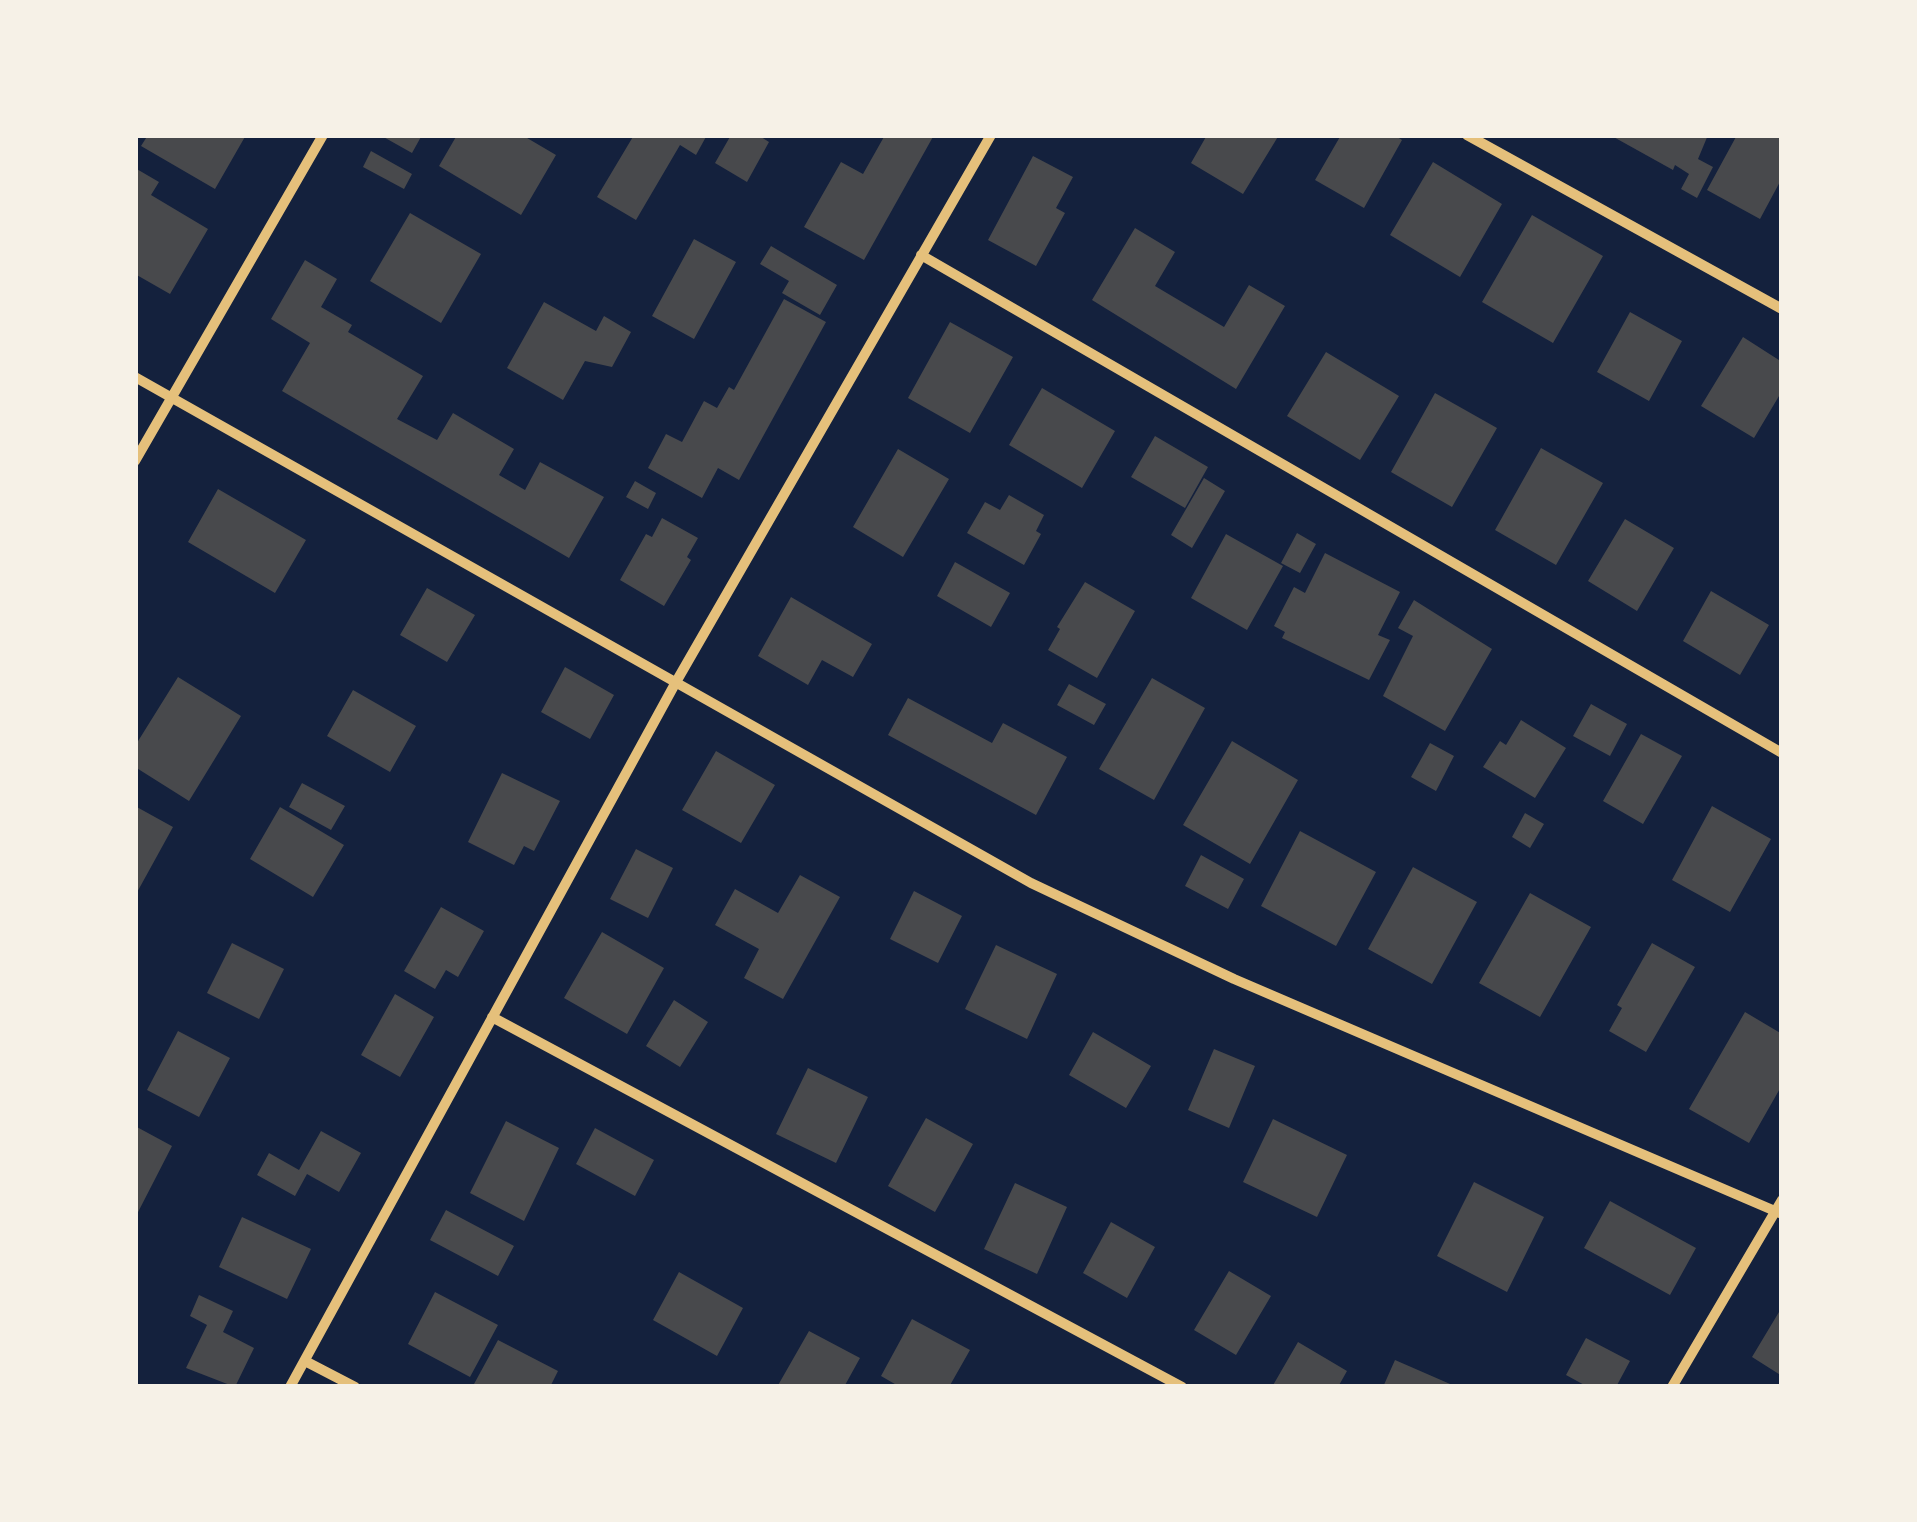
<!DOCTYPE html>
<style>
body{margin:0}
#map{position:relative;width:1917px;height:1522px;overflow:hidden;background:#14213d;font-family:Lato,sans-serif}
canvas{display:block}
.frame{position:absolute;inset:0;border:138px solid #f6f1e7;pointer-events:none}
</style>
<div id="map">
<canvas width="1917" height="1522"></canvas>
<div class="frame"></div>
</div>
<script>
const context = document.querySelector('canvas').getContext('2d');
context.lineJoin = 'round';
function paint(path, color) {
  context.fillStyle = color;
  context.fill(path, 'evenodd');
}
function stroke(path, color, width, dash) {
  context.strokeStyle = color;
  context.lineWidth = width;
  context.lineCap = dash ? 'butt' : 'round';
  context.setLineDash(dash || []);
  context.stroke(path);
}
paint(new Path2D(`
 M148 135H246L215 189 141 146Z
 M380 135H422L412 153Z
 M457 135H522L556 155 521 215 439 166Z
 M634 135H707L696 155 680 145 636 220 597 197Z
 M731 135H758L769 142 747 182 715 163Z
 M885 135H934L864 260 804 227 841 162 863 174Z
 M1207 135H1279L1243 194 1191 163Z
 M1341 135H1394L1402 140 1364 208 1315 180Z
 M1610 135H1708L1698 159 1713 167 1697 198 1681 189 1689 174 1675 165 1673 170Z
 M1737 135 1782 138V178L1760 219 1707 190Z
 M371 151 412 174 404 189 363 167Z
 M1033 156 1073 177 1056 208 1065 213 1036 266 988 240Z
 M1433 162 1502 204 1460 277 1390 235Z
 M135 168 159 182 151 195 208 229 170 294 135 274Z
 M410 213 481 254 441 323 370 281Z
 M1532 215 1603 256 1553 343 1482 302Z
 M1135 228 1175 252 1155 286 1224 327 1249 285 1285 306 1236 389 1092 300Z
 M694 239 736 262 694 339 652 316Z
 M771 246 837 285 820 315 782 293 789 281 760 264Z
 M305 260 337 279 321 307 352 325 348 332 423 376 397 419 437 440 453 413 514 449 499 475 525 490 540 462 604 497 569 558 282 391 310 343 271 319Z
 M784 299 826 322 739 480 718 468 702 498 648 468 666 434 682 442 704 401 717 408 729 387 734 390Z
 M544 302 596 331 604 316 631 332 612 367 585 361 563 400 507 368Z
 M1630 312 1682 341 1649 401 1597 372Z
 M950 322 1013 357 970 433 908 398Z
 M1743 337 1782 362V391L1754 438 1701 406Z
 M1326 352 1399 396 1360 460 1287 416Z
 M1042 388 1115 431 1082 488 1009 445Z
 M1435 393 1497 428 1452 507 1391 472Z
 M1155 436 1208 467 1185 508 1131 477Z
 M1541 448 1603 483 1556 565 1495 530Z
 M898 449 949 479 903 557 853 527Z
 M1204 478 1225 491 1192 548 1171 535Z
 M635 481 656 493 648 509 626 497Z
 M218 489 306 540 275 593 188 542Z
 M1009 495 1044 515 1036 531 1041 534 1024 565 967 533 985 502 1000 510Z
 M662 518 698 538 687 557 691 560 664 606 620 580 646 534 652 537Z
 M1625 519 1674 548 1637 611 1588 581Z
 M1297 533 1316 544 1300 573 1281 563Z
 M1226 534 1283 566 1247 630 1191 598Z
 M1325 553 1400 592 1378 635 1390 640 1369 680 1282 638 1285 632 1274 626 1294 587 1305 593Z
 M955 562 1010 593 991 627 937 596Z
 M1085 582 1135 611 1097 678 1048 650 1060 629 1057 627Z
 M427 588 475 615 447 662 400 635Z
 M1711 591 1769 625 1740 675 1683 641Z
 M791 597 872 644 853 677 822 660 808 685 758 656Z
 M1414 600 1492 649 1445 731 1383 696 1413 636 1398 628Z
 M565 667 614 695 590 739 541 712Z
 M178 677 241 716 189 801 135 767V746Z
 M1152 678 1205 708 1154 800 1099 769Z
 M1069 684 1106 704 1094 725 1057 705Z
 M353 690 416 726 390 772 327 736Z
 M908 698 992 743 1003 723 1067 757 1036 815 888 735Z
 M1591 704 1627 724 1610 756 1573 736Z
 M1521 720 1566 748 1535 798 1483 767 1500 741 1506 745Z
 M1641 734 1682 756 1643 824 1603 801Z
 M1232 741 1298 780 1250 864 1183 825Z
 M1430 743 1454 756 1436 791 1411 777Z
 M716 751 775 785 741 843 682 810Z
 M502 773 560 801 534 851 524 846 514 865 468 842Z
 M302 783 345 806 331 830 289 807Z
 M135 806 173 827 135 896Z
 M1712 806 1771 839 1730 912 1672 880Z
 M280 807 344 845 313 897 250 859Z
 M1525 813 1544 824 1530 848 1512 837Z
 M1300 831 1376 872 1336 946 1261 906Z
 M636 849 673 868 648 918 610 899Z
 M1201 855 1244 879 1228 909 1185 886Z
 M1413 867 1477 902 1432 984 1368 949Z
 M800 875 840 897 783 999 744 978 759 949 715 925 735 889 778 913Z
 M914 891 962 916 938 963 890 939Z
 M1530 893 1591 927 1540 1017 1479 983Z
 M441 907 484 931 458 977 446 970 435 989 404 971Z
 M602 932 664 968 627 1034 564 998Z
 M232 943 284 969 259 1019 207 993Z
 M1652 943 1695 967 1646 1052 1609 1031 1622 1008 1617 1005Z
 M996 945 1057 974 1027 1039 965 1009Z
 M395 994 434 1017 400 1077 361 1055Z
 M674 1000 708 1022 680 1067 646 1046Z
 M1745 1012 1782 1034V1085L1749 1143 1689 1109Z
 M178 1031 230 1058 199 1117 147 1090Z
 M1093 1032 1151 1066 1126 1108 1069 1075Z
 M1214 1049 1255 1066 1229 1128 1188 1110Z
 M808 1068 868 1097 836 1163 776 1134Z
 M926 1118 973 1144 935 1212 888 1186Z
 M1273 1119 1347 1155 1317 1217 1243 1182Z
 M506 1121 559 1148 524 1221 470 1193Z
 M135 1126 172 1146 135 1218Z
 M595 1128 654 1160 635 1196 576 1164Z
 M321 1131 361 1153 339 1192 307 1174 295 1196 257 1175 269 1153 299 1170Z
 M1474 1182 1544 1217 1507 1292 1437 1256Z
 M1015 1183 1067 1207 1037 1274 984 1249Z
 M1610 1201 1696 1248 1670 1295 1584 1248Z
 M446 1210 514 1246 498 1276 430 1240Z
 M242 1217 311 1249 287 1299 219 1267Z
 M1111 1222 1155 1247 1127 1298 1083 1273Z
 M1229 1271 1271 1296 1236 1355 1194 1330Z
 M679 1272 743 1308 717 1356 653 1320Z
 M435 1292 498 1325 470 1377 408 1344Z
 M199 1295 233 1311 223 1332 254 1348 235 1387 186 1368 207 1325 190 1316Z
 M1782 1307V1376L1752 1357Z
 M912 1319 970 1350 949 1387H900L881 1376Z
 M809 1331 860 1358 844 1387H777Z
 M1586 1338 1630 1361 1616 1387H1588L1566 1375Z
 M498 1340 558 1371 550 1387 474 1384Z
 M1298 1342 1347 1371 1338 1387H1272Z
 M1395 1360 1457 1387H1383Z`), '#48494c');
stroke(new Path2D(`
 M1467 135 1782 309
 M921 255 1782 753
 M135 377 1031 883 1234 979 1782 1214
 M135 461 323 135
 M492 1017 1182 1387
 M305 1361 355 1387
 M290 1387 676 682 991 135
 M1672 1387 1782 1200`), '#e5c07b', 10);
</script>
